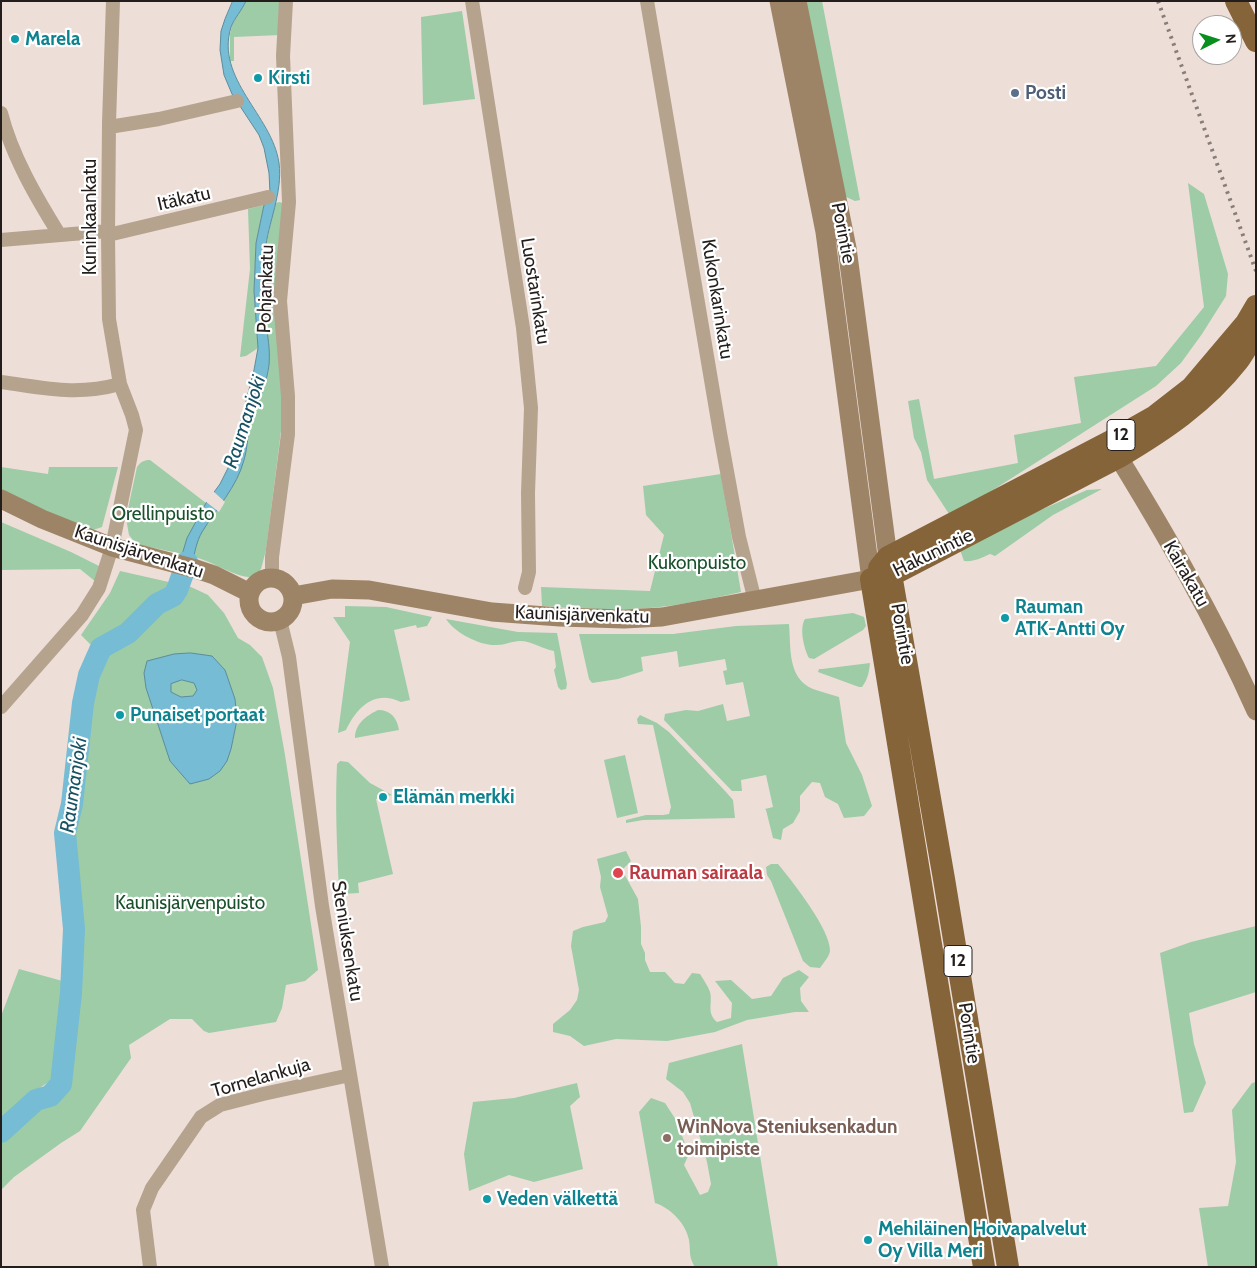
<!DOCTYPE html>
<meta charset="utf-8">
<style>
body{margin:0}
#map{position:relative;width:1257px;height:1268px;overflow:hidden;background:#edded8;font-family:Cabin,sans-serif}
canvas{display:block}
.frame{position:absolute;inset:0;border:2px solid #231e1c;pointer-events:none}
.north{position:absolute;left:1192px;top:15px;width:50px;height:50px;box-sizing:border-box;background:#fff;border:1px solid #a7a5a4;border-radius:50%;rotate:85deg;font-size:14px;font-weight:700;line-height:20px;text-align:center;color:#231e1c}
.north::after{content:'';display:block;margin:auto;width:18px;height:22px;background:#088f1f;clip-path:polygon(50% 0,100% 100%,50% 72%,0 100%)}
</style>
<div id="map">
<canvas width="1257" height="1268"></canvas>
<div class="frame"></div>
<div class="north">N</div>
</div>
<script>
const context = document.querySelector('canvas').getContext('2d');
context.lineJoin = 'round';
function paint(path, color) {
  context.fillStyle = color;
  context.fill(path, 'evenodd');
}
function stroke(path, color, width, dash) {
  context.strokeStyle = color;
  context.lineWidth = width;
  context.lineCap = dash ? 'butt' : 'round';
  context.setLineDash(dash || []);
  context.stroke(path);
}
function label(font, color, halo, rows, align = 'center') {
  context.font = font + ' Cabin,sans-serif';
  context.lineWidth = 4.5;
  context.setLineDash([]);
  context.textBaseline = 'middle';
  context.strokeStyle = halo;
  context.fillStyle = color;
  for (const [text, x, y, turn = 0] of rows) {
    context.save();
    context.translate(x, y);
    context.rotate((+turn || 0) * Math.PI / 180);
    context.textAlign = isNaN(turn) ? turn : align;
    if (halo) context.strokeText(text, 0, 0);
    context.fillText(text, 0, 0);
    context.restore();
  }
}
paint(new Path2D(`
 M246 1H282L280 35 234 37V61H230V34L232 25Z
 M802 1H822L860 200 855 201 842 195Z
 M462 11 475 99 423 105 421 17Z
 M1188 183 1204 194 1228 274 1226 296 1202 334 1181 363 1156 386 982 497 949 514 927 480 921 452 914 438 908 401 919 399 934 479 1018 463 1014 435 1081 423 1074 377 1156 366 1204 307Z
 M280 202 284 204 283 415 266 550 261 569 253 577C236 578 215 563 198 558 178 552 156 549 136 544L129 535 126 518 137 467C141 462 143 460 150 460L206 503 215 513 240 470 244 460 249 427 268 373 269 364 264 305 265 250 275 203Z
 M264 205 256 243 254 291 258 348 246 356 240 357 250 269 248 209Z
 M1 467 48 474 49 467H118L102 527 93 530 58 517 1 490Z
 M721 474 741 592C711 599 681 605 650 608 614 611 577 608 542 606L541 587 650 591 664 535 646 515 643 486Z
 M1102 489 1053 515 995 556 990 554C981 558 974 562 964 561L959 547 994 530 1087 490Z
 M1 522 71 552 101 567 96 582 80 569 1 570Z
 M120 571 191 587 208 595 224 613 238 638 250 645 262 657 273 688 285 755 318 970 305 981 286 985 282 1008 276 1022 209 1033 204 1031 192 1019H170L129 1045 131 1058 80 1131 61 1143 14 1177 1 1190V1141L20 1128 31 1109 54 1104 64 1094 70 1059 78 951 69 840 77 800 84 729 91 683 108 653 90 644 81 635 110 593Z
 M345 606 386 607 432 617 427 626 417 628 416 625 394 630 410 700 401 702C375 689 357 707 346 730L338 733 350 642 333 617H345Z
 M853 613 864 617 866 626 863 630 814 659 809 658C804 649 799 628 805 619Z
 M446 619 518 632 557 633 567 684 566 689 561 690 558 687 554 670 556 667 554 651C542 649 532 641 520 641 512 641 505 645 497 645 480 646 455 633 446 619Z
 M789 624C791 647 787 678 813 689 821 692 830 694 839 697L846 743 862 775 872 806 864 816 844 818 838 804 825 797 820 783 812 782 800 796V811L793 823 783 829 781 840 773 838 766 810 765 809 773 807 766 775 741 780 742 791H732L664 720 665 714 686 710 698 711 723 704 727 721 750 716 743 682 726 685 723 671 727 670 725 659 679 667 677 651 641 657 643 671 618 679 592 683 589 679 579 634H673L736 626Z
 M870 663C869 672 868 679 862 687H859L818 672 819 669H822Z
 M378 710C391 710 397 718 399 730L355 738C355 724 366 716 378 710Z
 M640 715 657 723 669 732 726 792 733 800 735 818 643 820 626 823V820L646 815H663L669 814 671 807 653 725 638 724 637 719Z
 M625 755 638 813 617 818 604 760Z
 M340 761 348 762 370 783 392 795 376 799 393 874 358 883 359 893 342 894 339 890C337 848 335 806 337 764Z
 M626 851 631 861 622 870 638 899 641 927V944L645 953V960L650 972H665L675 983 684 984 692 973 700 974C703 979 708 986 710 992 713 1003 706 1013 717 1022L731 1018 732 1003 715 981 731 980 752 999 771 996 783 978 799 970 809 977 800 988 801 1001 809 1012H795L747 1020 715 1032 667 1041 616 1039 584 1046 570 1036 553 1032V1024L570 1010 577 1000 579 990 571 946 573 931 583 927 605 922 608 916 600 887 601 877 597 859Z
 M771 864H778C792 881 831 930 830 951 829 957 824 962 820 968L810 967 803 961 771 881 767 875 766 867Z
 M1256 926V992L1189 1013 1194 1044 1206 1083 1193 1112 1184 1113 1160 953 1191 942Z
 M19 969 66 982 64 1029 57 1076 28 1096 1 1121V1016Z
 M742 1044 778 1267H695C688 1256 691 1252 689 1240 686 1224 671 1208 655 1203L639 1112 651 1098 665 1103 676 1120 689 1154 684 1165 700 1195 708 1192 711 1184 707 1162 690 1103 683 1092 666 1079 669 1063Z
 M1256 1082V1267H1208L1199 1208 1228 1206 1236 1162 1232 1110 1252 1083Z
 M577 1083 580 1097 570 1106 583 1169 534 1182 509 1175 469 1191 464 1154 473 1102 514 1098Z`), '#9dcca7');
const water = new Path2D(`
 M233 1H246C242 10 234 19 231 27 215 79 272 115 279 163 283 193 268 222 265 252 264 269 263 288 264 305 265 325 271 345 269 365 267 383 258 402 252 419 247 433 248 447 244 460 237 487 216 509 202 532 191 551 196 573 177 590L176 575 187 538 206 503 220 484 230 464 254 370 258 348 254 291 256 243 264 205 270 193 269 173 264 148 259 135 232 94 224 75 220 50 221 31 225 19Z
 M191 653 212 656 225 670 235 699 237 720 231 749 227 761 220 771 209 779 190 784 170 761 146 688 144 673 147 661 174 654ZM182 680 194 683 197 690 193 696 181 697 171 692V684Z`);
paint(water, '#75bcd4');
stroke(water, '#5c8d9d', 1);
paint(new Path2D(`
 M213 491 225 502 219 512 205 501Z`), '#edded8');
stroke(new Path2D(`
 M1 1132 36 1100 50 1096 61 1084 71 993 74 929 65 833 72 804 83 703 89 675 101 648 128 633 157 604 173 596 177 590 187 562`), '#75bcd4', 22);
stroke(new Path2D(`
 M472 1 523 328 531 408 528 493 529 572 525 588
 M647 1 720 433 739 537 755 601
 M1 113C12 156 36 197 59 234
 M109 127 159 119 237 101
 M108 235 268 197
 M1 240 108 231
 M1 382C46 388 76 396 120 384
 M272 578V557L288 434V396L280 301 289 202 283 56 286 1
 M280 620 289 657 322 906 382 1267
 M1 707 82 615 99 588 112 547 136 430 132 415 120 384 109 319 108 235 109 123 113 1
 M150 1267 143 1210 152 1188 201 1117 220 1105 263 1094 350 1075`), '#b5a38e', 14);
stroke(new Path2D(`
 M797 1 847 248 888 557
 M1111 445C1164 531 1215 619 1256 711
 M1 499 42 519 112 547 196 569 214 575 250 593
 M249 600a22 22 0 1 1 44 0a22 22 0 1 1-44 0Z
 M293 596 332 589 369 590 492 612 560 617 624 619 662 617 871 579 825 232 779 1`), '#9e8466', 19);
stroke(new Path2D(`
 M1236 1 1256 41
 M888 557 944 879 1008 1267
 M879 568 888 557 1109 442 1155 416 1191 388 1246 323 1256 306
 M879 577 892 575 1119 457C1163 431 1205 403 1238 361 1245 352 1250 341 1256 332
 M871 579 984 1267`), '#86643a', 22);
stroke(new Path2D(`
 M1158 1 1256 271`), '#877d79', 4, [2.5, 5]);
for (const [x, y, r, color] of [
 [15,39,5,"#0f9aa8"],
 [258,78,5,"#0f9aa8"],
 [1015,93,5,"#5c6f8a"],
 [1005,618,5,"#0f9aa8"],
 [120,715,5,"#0f9aa8"],
 [383,797,5,"#0f9aa8"],
 [618,873,6,"#e0444e"],
 [667,1138,5,"#8d6e63"],
 [487,1199,5,"#0f9aa8"],
 [868,1240,5,"#0f9aa8"]
]) {
  const dot = new Path2D();
  dot.arc(x, y, r, 0, 2 * Math.PI);
  context.fillStyle = color;
  context.fill(dot);
  stroke(dot, '#fff', 2);
}
for (const [x, y, w] of [
 [1121,435,28],
 [958,961,28]
]) {
  const box = new Path2D();
  box.roundRect(x - w / 2, y - 15.5, w, 31, 4);
  context.fillStyle = '#fff';
  context.fill(box);
  stroke(box, '#231e1c', 1);
}
label('bold 18px', '#231e1c', null, [
 ["12",1121,435],
 ["12",958,961]
]);
label('bold 19px', '#0d838f', '#fff', [
 ["Marela",25,39],
 ["Kirsti",268,78],
 ["Rauman",1015,607],
 ["ATK-Antti Oy",1015,629],
 ["Punaiset portaat",130,715],
 ["Elämän merkki",393,797],
 ["Veden välkettä",497,1199],
 ["Mehiläinen Hoivapalvelut",878,1229],
 ["Oy Villa Meri",878,1251]
], 'left');
label('bold 19px', '#4e5e75', '#fff', [
 ["Posti",1025,93]
], 'left');
label('19px', '#231e1c', '#fff', [
 ["Itäkatu",184,199,-13],
 ["Kuninkaankatu",90,217,-90],
 ["Porintie",843,233,79],
 ["Pohjankatu",266,289,-88],
 ["Luostarinkatu",535,291,81],
 ["Kukonkarinkatu",717,299,81],
 ["Kaunisjärvenkatu",139,552,18],
 ["Hakunintie",933,553,-26],
 ["Kairakatu",1186,574,60],
 ["Kaunisjärvenkatu",582,615,2],
 ["Porintie",902,634,80],
 ["Steniuksenkatu",347,941,81],
 ["Porintie",969,1033,81],
 ["Tornelankuja",261,1078,-16]
]);
label('19px', '#18512b', '#fff', [
 ["Orellinpuisto",163,514],
 ["Kukonpuisto",697,563],
 ["Kaunisjärvenpuisto",190,903]
]);
label('bold 19px', '#be3a42', '#fff', [
 ["Rauman sairaala",629,873]
], 'left');
label('bold 19px', '#785e54', '#fff', [
 ["WinNova Steniuksenkadun",677,1127],
 ["toimipiste",677,1149]
], 'left');
label('italic 20px', '#175264', '#fff', [
 ["Raumanjoki",245,422,-72],
 ["Raumanjoki",74,785,-82]
]);
</script>
